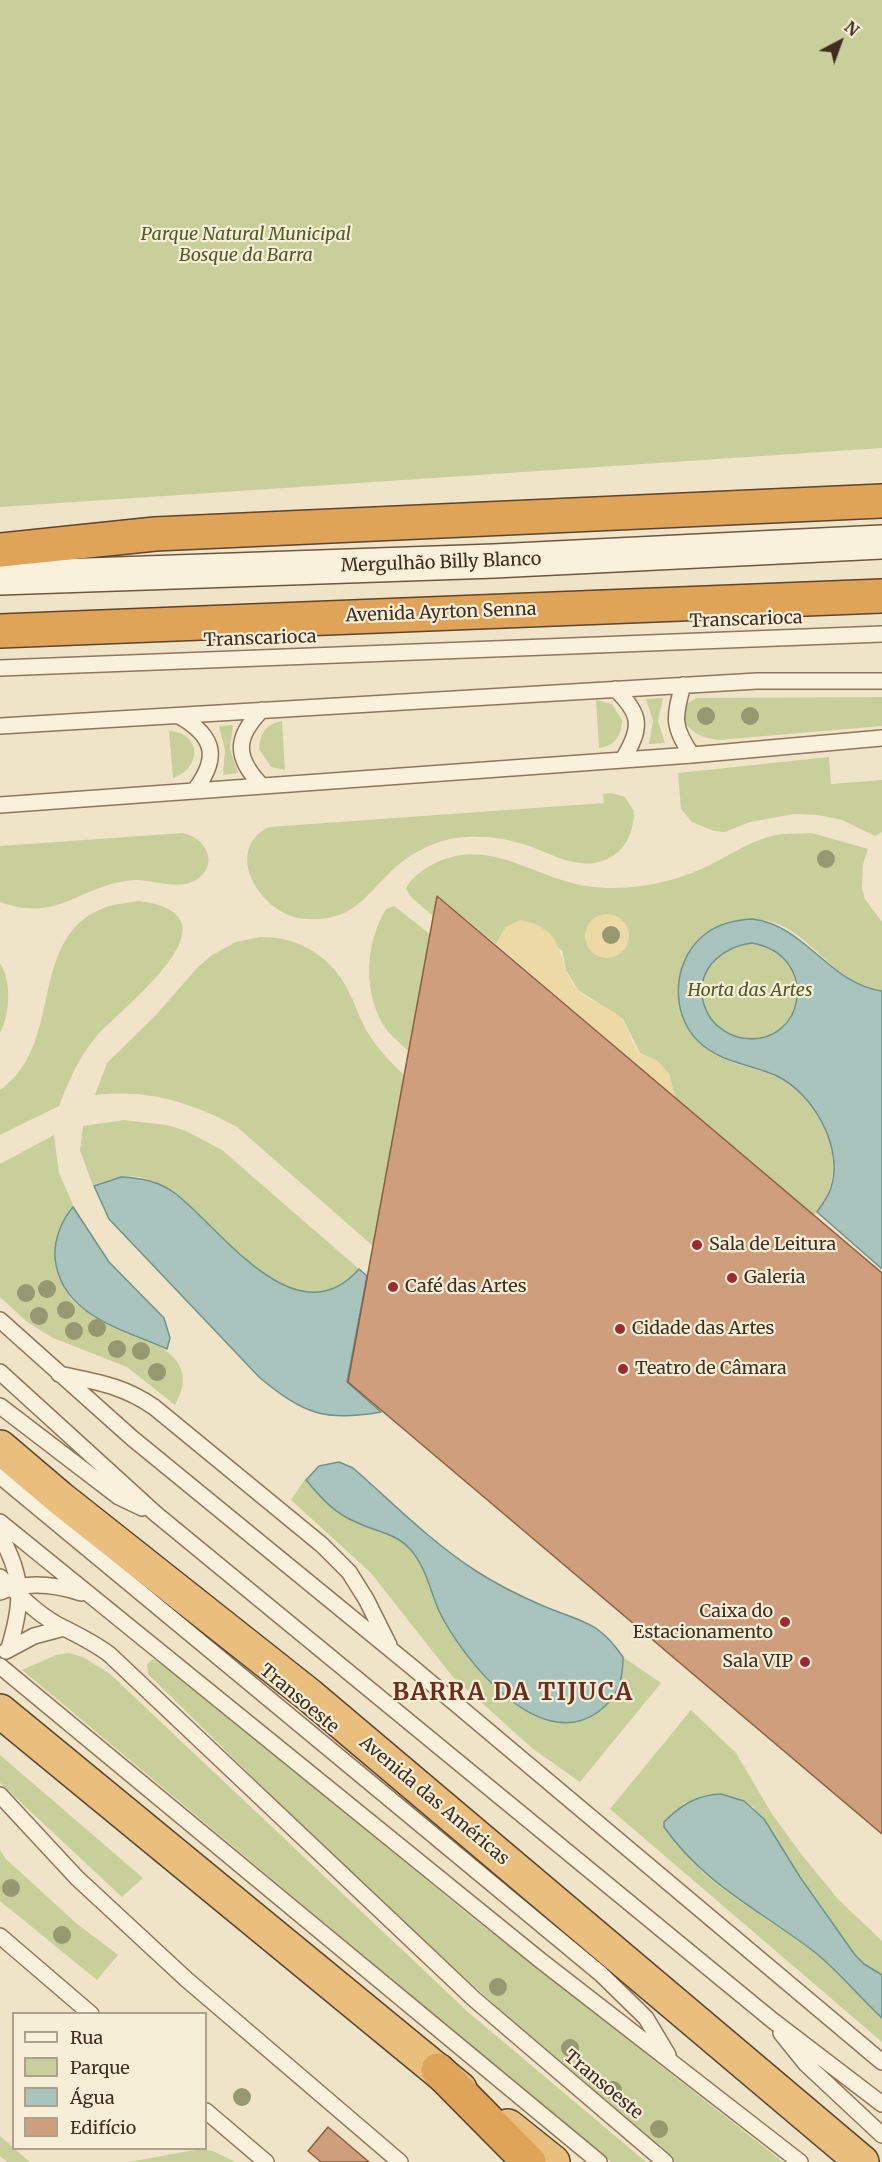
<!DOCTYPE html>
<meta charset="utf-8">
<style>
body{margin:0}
#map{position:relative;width:882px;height:2162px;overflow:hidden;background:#f0e4c8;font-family:Merriweather,serif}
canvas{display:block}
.legend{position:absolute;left:12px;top:2012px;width:195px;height:138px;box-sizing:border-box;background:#f7eed8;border:2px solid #ada18e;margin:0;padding:8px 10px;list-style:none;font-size:18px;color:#3d2e20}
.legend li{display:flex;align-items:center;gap:12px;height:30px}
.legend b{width:30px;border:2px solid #ada18e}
.north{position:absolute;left:810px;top:12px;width:60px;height:60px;-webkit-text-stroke:4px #f7eed8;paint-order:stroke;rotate:41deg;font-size:16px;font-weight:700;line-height:24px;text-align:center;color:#3d2e20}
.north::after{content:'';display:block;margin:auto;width:21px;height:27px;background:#3d2e20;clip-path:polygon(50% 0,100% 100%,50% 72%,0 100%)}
</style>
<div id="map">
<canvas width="882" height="2162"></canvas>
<ul class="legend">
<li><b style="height:8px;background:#faf1dc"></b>Rua</li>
<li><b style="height:16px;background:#c9cf9b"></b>Parque</li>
<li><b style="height:16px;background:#a9c4bc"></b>Água</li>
<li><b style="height:16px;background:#cf9f7d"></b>Edifício</li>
</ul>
<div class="north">N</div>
</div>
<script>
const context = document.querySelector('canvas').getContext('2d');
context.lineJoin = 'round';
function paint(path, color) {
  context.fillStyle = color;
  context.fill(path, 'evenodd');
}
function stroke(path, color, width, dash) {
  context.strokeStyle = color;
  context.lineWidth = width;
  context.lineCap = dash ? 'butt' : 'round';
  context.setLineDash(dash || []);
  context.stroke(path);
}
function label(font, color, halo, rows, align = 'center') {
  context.font = font + ' Merriweather,serif';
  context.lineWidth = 4.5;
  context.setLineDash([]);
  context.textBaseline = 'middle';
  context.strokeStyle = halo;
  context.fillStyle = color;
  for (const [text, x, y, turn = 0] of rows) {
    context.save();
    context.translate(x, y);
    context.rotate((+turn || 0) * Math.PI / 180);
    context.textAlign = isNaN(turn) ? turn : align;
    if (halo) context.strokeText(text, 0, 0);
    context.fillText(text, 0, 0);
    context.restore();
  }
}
paint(new Path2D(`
 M0 0H882V448L0 507Z
 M882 697V726L718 740C701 738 689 732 682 717L688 703 696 698Z
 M663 698 658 721 665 743 649 744 653 721 646 699Z
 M596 700 612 704 622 720C622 735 615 746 599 748Z
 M282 721 285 770 271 767 259 749C260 733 266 724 282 721Z
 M233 725 230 749 238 773 223 775 225 750 219 726Z
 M169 731C201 732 203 768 173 778Z
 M829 757 831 784 882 780V832L875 836 842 820 818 815 794 814 750 822 725 832 714 831 692 822 681 809 678 773Z
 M611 793 625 797 634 811C634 826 629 843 618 852 588 876 559 857 529 846 508 839 487 836 466 837 444 838 420 848 403 861 368 888 359 923 305 919 261 916 221 850 269 827L604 803 603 794Z
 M182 833C207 837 221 867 194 881 177 890 154 880 135 880 81 883 61 924 0 902V846Z
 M812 833 868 849 863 865 862 888 865 899 882 922V991C831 984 809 926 763 920 737 917 714 924 699 945 683 969 672 986 685 1015 689 1023 692 1033 697 1040 720 1068 766 1066 794 1086 814 1100 829 1129 832 1152 835 1177 831 1196 814 1215L675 1097 669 1074 657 1061 640 1053 623 1019 578 990 566 970 562 950 506 927 496 944 438 896 433 916 411 897 406 889C409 880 420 872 428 867 488 831 536 882 594 887 635 891 677 882 714 863 735 852 752 840 776 835 787 833 800 834 812 833Z
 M139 901C247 915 124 1005 96 1037 78 1058 69 1081 59 1106L0 1135V1090C64 1046 28 942 99 910 111 904 126 903 139 901Z
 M394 906 430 934 409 1052C401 1044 392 1037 386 1029 362 994 365 943 386 909Z
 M260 937C299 936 332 957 349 992 355 1003 358 1015 364 1026 374 1045 389 1061 405 1076L373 1246 237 1127C191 1102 147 1089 95 1095L107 1063 156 1015 197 968 212 955 236 942Z
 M702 991a48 48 0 1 1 96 0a48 48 0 1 1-96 0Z
 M0 963C12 981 10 1015 0 1033Z
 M124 1120 166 1125 184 1130 222 1150 359 1269C290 1349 208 1200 147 1179 130 1173 109 1179 93 1186L80 1150 83 1126Z
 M54 1135 59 1173 74 1207C59 1223 51 1245 59 1266 62 1276 65 1292 72 1300 102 1334 214 1339 175 1405L127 1367 51 1337 26 1321 0 1297V1164Z
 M305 1479C321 1497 334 1512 356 1522 375 1532 393 1532 409 1548 425 1565 429 1588 438 1609 450 1636 499 1700 527 1711 543 1718 568 1717 585 1719 613 1706 623 1687 623 1657L661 1683 580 1782 533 1749 452 1676 371 1573 291 1500Z
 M69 1653 83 1657 110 1674 468 2012 646 2162H611L22 1670 56 1655Z
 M153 1659 175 1673 464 1911 783 2162H675L642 2137 365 1888 148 1674 147 1664Z
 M691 1710 736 1753 772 1814 802 1855 837 1898 882 1941V1975L864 1964 855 1955 753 1807 733 1797 707 1795 684 1803 664 1822C694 1883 761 1911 812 1950 838 1969 860 1995 882 2018V2042L610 1809Z
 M0 1755 143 1878 122 1897 0 1783Z
 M0 1850 6 1859 76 1923 118 1955 97 1980 0 1901Z
 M0 2136 30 2162H7L0 2156Z
 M200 2149 213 2151 235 2162H129Z`), '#c9cf9b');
paint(new Path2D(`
 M585 936a22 22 0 1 1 44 0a22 22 0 1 1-44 0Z
 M520 920C571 930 553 962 578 990 589 1003 608 1005 620 1017 629 1025 630 1044 640 1053 645 1057 652 1057 657 1061 669 1070 672 1083 675 1097L496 944 506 927Z`), '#ecd9a5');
const water = new Path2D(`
 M752 919C806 925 829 984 882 991V1269L817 1212C822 1205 828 1197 831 1188 844 1148 814 1094 777 1076 751 1064 720 1063 698 1041 668 1011 673 956 708 932 721 923 736 920 752 919ZM752 943C821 955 806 1048 742 1038 730 1036 718 1028 711 1019 687 982 713 948 752 943Z
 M121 1177C141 1178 159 1181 176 1194 222 1230 297 1340 359 1269L367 1276 347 1382 381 1412C325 1422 304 1414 260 1378L109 1219 94 1186Z
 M73 1207 109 1262 164 1318 170 1338 167 1349C123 1329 61 1316 55 1258 54 1240 61 1221 73 1207Z
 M339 1462 353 1468C393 1503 431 1542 476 1571 496 1584 518 1595 541 1605 580 1622 597 1619 623 1657 623 1681 618 1697 598 1712 538 1755 462 1658 439 1611 430 1590 426 1567 410 1549 395 1533 377 1532 358 1523 335 1514 321 1498 306 1480L319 1466Z
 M721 1794 744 1801 764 1819 800 1877 855 1955 864 1964 882 1975V2018C858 1996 838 1970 812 1950 758 1909 705 1885 664 1827V1822C681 1805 696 1795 721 1794Z`);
paint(water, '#a9c4bc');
stroke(water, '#6f938a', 1.5);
const building = new Path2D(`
 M437 896 882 1273V1834L348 1382Z
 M328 2127 369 2162H321L308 2151Z`);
paint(building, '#cf9f7d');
stroke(building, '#8d5f41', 1.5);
const service = new Path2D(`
 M0 668 882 634
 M683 685C674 717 672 727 692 755
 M615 689C642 714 642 728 623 759
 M262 710C234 738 235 758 262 786
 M181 717C215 737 219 758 195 790
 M0 726 757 681H882
 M0 805 692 755 882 738
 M0 1320 132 1438 412 1667 882 2062
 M0 1372 156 1514 772 2020 882 2104
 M59 1374C96 1382 122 1385 154 1407L322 1545 349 1572 366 1599 389 1645
 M0 1406 119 1497 142 1508
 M0 1476 601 1974 646 2018 668 2055
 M0 1522 540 1960 800 2162
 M0 1535C24 1578 23 1602 9 1648
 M0 1577C19 1595 40 1617 64 1628 80 1636 94 1643 109 1654L474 1999 665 2162
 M0 1592C27 1581 54 1584 81 1593
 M6 1651 34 1636 64 1628
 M0 1666 599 2162
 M0 1795 77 1878 186 1979 400 2162
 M0 1936 91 2014
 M781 2033 806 2064 882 2135
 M206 2111 266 2162`);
const secondary = new Path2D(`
 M0 578 494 561 882 542`);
const trunk = new Path2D(`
 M0 1447 60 1498 309 1695 862 2162
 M0 1711 460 2089
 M508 2126 553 2162`);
const motorway = new Path2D(`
 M0 550 155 534 882 501
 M0 631 882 596
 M438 2070 529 2162`);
stroke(service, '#8d765c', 18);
stroke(secondary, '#6f573f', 36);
stroke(trunk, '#5b4430', 36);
stroke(motorway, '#5b4430', 36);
stroke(service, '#faf1dc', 15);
stroke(secondary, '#faf1dc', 33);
stroke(trunk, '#eabe7c', 33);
stroke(motorway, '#e0a458', 33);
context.fillStyle = '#96986f';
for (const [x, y] of [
 [706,716],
 [750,716],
 [826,859],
 [611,935],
 [47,1289],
 [26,1293],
 [66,1310],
 [39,1316],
 [97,1328],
 [74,1331],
 [117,1349],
 [141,1351],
 [157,1372],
 [11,1888],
 [62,1935],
 [498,1987],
 [570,2048],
 [613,2090],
 [242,2097],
 [659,2129]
]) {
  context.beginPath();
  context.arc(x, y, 9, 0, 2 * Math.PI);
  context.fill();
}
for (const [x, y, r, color] of [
 [697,1245,6,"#9e2a2b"],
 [732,1278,6,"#9e2a2b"],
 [393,1287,6,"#9e2a2b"],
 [620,1329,6,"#9e2a2b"],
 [623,1369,6,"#9e2a2b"],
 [785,1622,6,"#9e2a2b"],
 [805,1662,6,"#9e2a2b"]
]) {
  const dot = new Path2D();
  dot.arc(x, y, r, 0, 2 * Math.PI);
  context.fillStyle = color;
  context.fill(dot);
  stroke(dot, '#f7eed8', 2);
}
label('italic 18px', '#4d5a26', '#f7eed8', [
 ["Parque Natural Municipal",246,235],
 ["Bosque da Barra",246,256],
 ["Horta das Artes",750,991]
]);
label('18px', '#3d2e20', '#f7eed8', [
 ["Mergulhão Billy Blanco",441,563,-2],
 ["Avenida Ayrton Senna",441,613,-2],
 ["Transcarioca",746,620,-2],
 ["Transcarioca",260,639,-2],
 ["Transoeste",299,1699,40],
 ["Avenida das Américas",434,1801,40],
 ["Transoeste",603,2085,40]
]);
label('18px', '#3d2e20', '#f7eed8', [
 ["Sala de Leitura",709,1245],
 ["Galeria",744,1278],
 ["Café das Artes",405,1287],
 ["Cidade das Artes",632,1329],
 ["Teatro de Câmara",635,1369],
 ["Caixa do",773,1612,"right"],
 ["Estacionamento",773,1633,"right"],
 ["Sala VIP",793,1662,"right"]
], 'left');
context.letterSpacing = '1.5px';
label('bold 24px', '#6b2e1e', '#f7eed8', [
 ["BARRA DA TIJUCA",513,1693]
]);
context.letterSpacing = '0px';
</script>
